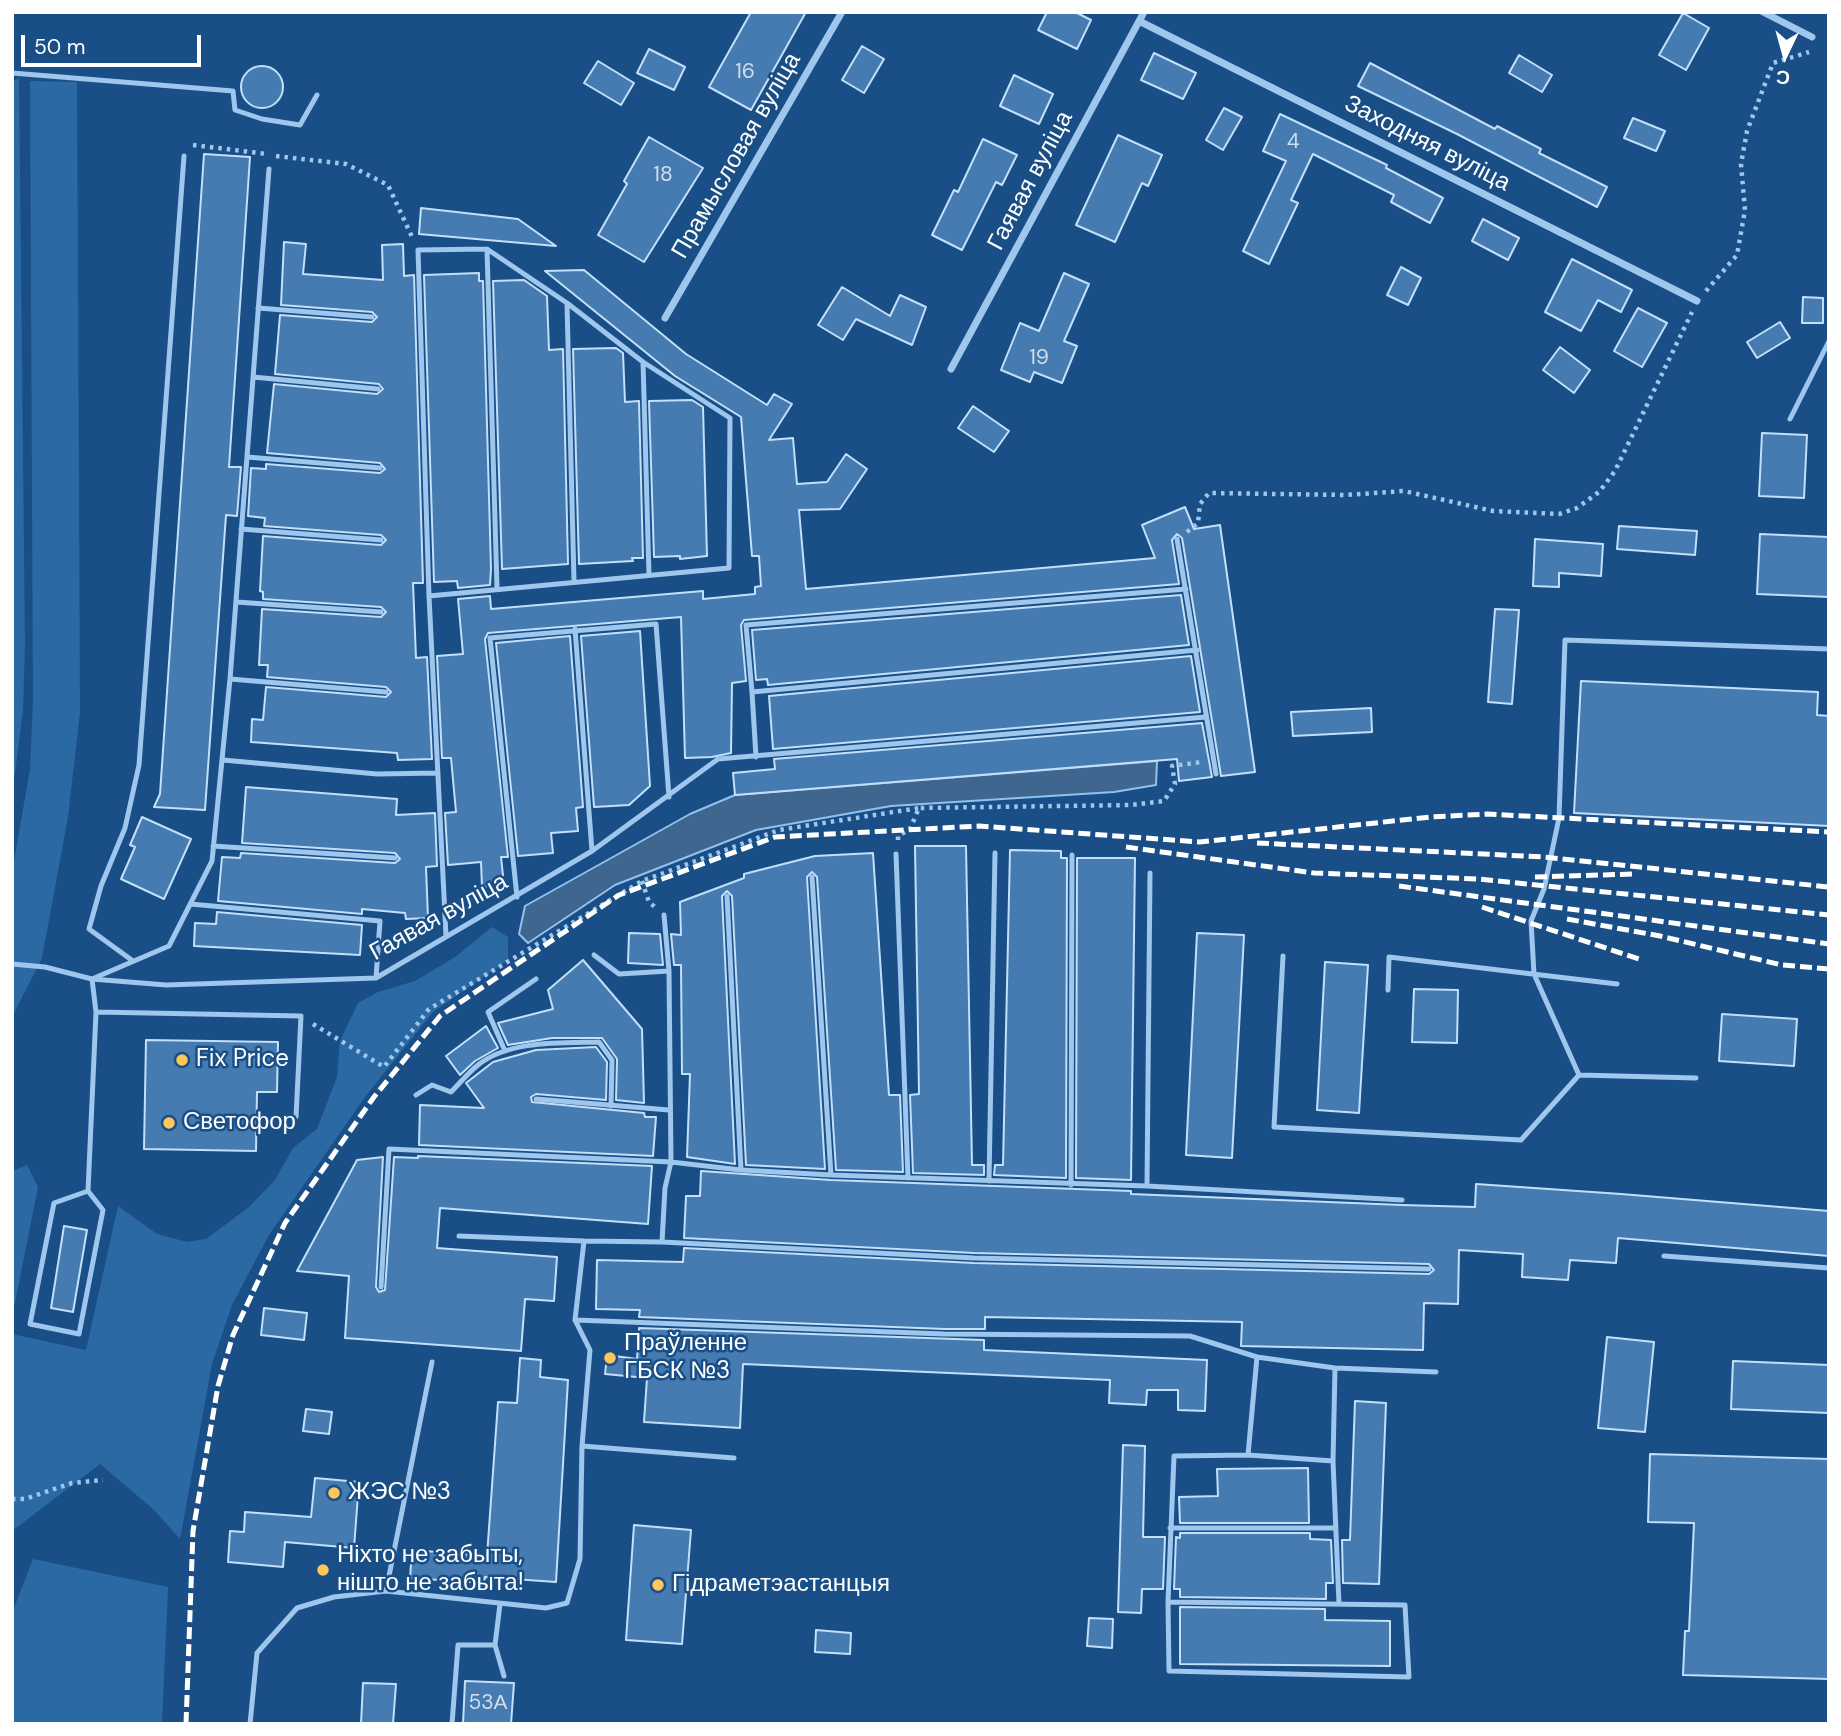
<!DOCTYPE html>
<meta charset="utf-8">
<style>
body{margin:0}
#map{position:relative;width:1841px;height:1736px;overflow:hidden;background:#194f86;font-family:"DM Sans",sans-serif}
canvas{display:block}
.frame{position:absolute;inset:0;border:14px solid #fff;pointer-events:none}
.north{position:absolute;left:1750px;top:21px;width:70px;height:70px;-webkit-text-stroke:5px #194f86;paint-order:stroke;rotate:185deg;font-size:19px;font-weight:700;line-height:28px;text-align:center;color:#fff}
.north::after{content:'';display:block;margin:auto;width:24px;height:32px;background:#fff;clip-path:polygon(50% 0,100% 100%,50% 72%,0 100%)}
.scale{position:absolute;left:21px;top:35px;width:180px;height:32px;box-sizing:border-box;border:4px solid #fff;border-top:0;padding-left:9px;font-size:21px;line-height:24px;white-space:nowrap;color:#fff;-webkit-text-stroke:5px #194f86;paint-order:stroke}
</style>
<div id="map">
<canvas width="1841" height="1736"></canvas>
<div class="frame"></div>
<div class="north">С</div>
<div class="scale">50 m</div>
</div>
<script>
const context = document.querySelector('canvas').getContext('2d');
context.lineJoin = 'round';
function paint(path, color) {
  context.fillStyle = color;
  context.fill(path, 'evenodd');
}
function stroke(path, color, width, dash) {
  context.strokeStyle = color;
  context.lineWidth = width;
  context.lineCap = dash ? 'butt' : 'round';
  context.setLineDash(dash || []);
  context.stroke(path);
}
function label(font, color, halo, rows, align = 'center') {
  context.font = font + ' "DM Sans",sans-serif';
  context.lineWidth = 5;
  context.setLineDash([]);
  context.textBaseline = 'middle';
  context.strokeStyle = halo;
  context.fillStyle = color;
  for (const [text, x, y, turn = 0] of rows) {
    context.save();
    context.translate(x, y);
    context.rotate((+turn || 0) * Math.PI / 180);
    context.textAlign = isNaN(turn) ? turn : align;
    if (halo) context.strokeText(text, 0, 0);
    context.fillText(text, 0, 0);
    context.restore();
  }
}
paint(new Path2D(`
 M19 78 25 645 23 710 12 797V82Z
 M30 81 77 82 80 712 68 817 42 958 12 1017V873L30 769 33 700Z
 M492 927 508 937V960L433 1012 365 1097 269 1235 232 1305 212 1364 180 1539 153 1509 100 1464 12 1531V1334L86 1350 118 1206 157 1234 187 1242 206 1239 249 1207 275 1180 293 1148 317 1129 337 1077 340 1041 358 1003 378 992 415 981 455 957Z
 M27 1165 38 1187 12 1318V1171Z
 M33 1559 168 1587 162 1724H12V1613Z`), '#2b69a4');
const water = new Path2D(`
 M1157 761 1156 785 1114 792 891 806 756 830 615 885 528 943 519 934 525 906 690 814 735 795Z`);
paint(water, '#3e668e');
stroke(water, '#91c2ef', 2);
const building = new Path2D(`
 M751 12H806L751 110 709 87Z
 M1047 12H1075L1091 20 1077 49 1038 30Z
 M1683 13 1709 28 1686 70 1659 55Z
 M862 46 884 59 864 93 842 80Z
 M649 49 685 67 674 90 637 73Z
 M1154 53 1196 73 1183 99 1141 80Z
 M1519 55 1552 75 1542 92 1509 73Z
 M598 61 634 83 621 105 584 83Z
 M1370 63 1495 129 1497 126 1541 149 1539 153 1607 187 1597 207 1457 134 1358 86Z
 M241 87a21 21 0 1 1 42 0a21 21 0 1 1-42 0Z
 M1014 75 1053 94 1039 124 1000 106Z
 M1224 108 1242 117 1223 150 1206 140Z
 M1280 114 1387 165 1386 168 1443 198 1430 223 1391 202 1394 195 1313 154 1291 200 1298 203 1269 264 1243 251 1286 161 1263 151Z
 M1633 118 1665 131 1656 151 1624 138Z
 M1118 135 1162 155 1148 186 1142 183 1115 242 1076 225Z
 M649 137 703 168 644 262 598 235 627 184 624 181Z
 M983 139 1017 155 1002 185 996 182 962 250 932 235 954 190 958 192Z
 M204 154 250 157 229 467H241L237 516 226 515 205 810 154 807 160 794Z
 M421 208 518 219 556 246 419 234Z
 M1483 219 1519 238 1508 260 1472 241Z
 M284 242 306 244 303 274 383 280 382 245 403 244 404 276 414 275 423 583H413L416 658 427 657 432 759 398 760 397 753 251 742 252 719 263 720 266 687 386 697 391 692 386 687 267 677 268 665H259L262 609 381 617 386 612 381 607 263 599V592L260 591 263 536 381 545 386 540 381 535 264 526 265 518 248 516 251 468 266 469V464L380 473 385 469 380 463 267 453 274 384 377 394 383 389 379 384 275 374 280 315 372 322 377 317 372 312 281 305Z
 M1572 259 1632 290 1621 312 1598 300 1581 331 1545 312Z
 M1401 267 1421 278 1408 305 1387 295Z
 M584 270 686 354 767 405 774 394 792 404 769 440 793 438 797 484 827 482 846 454 867 469 840 509 799 510 806 589 1155 558 1142 525 1185 507 1194 529 1220 525 1255 772 1221 776 1182 538 1177 534 1172 540 1179 584 744 620 741 625 746 681 732 683 731 753 712 757 685 758 681 617 488 633 485 639 508 857H501L504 885 482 887 481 862 448 865 445 813 456 812 451 758H442L437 656 463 654 458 599 490 596 491 609 703 591V599L755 594V587L761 586 759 556H752L741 417 675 376 545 271Z
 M479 273V281H483L491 569 490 585 458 588 457 581 434 582 424 275Z
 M1064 273 1089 284 1064 341 1077 346 1062 383 1034 372 1030 382 1001 370 1020 323 1039 331Z
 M524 280 547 296 549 350 563 349 568 564 502 569 493 281Z
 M842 287 890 316 900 295 926 307 912 345 856 319 843 340 818 325Z
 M1803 297 1823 298V323H1802Z
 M1638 308 1667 323 1642 367 1614 351Z
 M1780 322 1790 338 1757 358 1747 342Z
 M1560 347 1590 370 1574 393 1543 370Z
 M616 348 623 353 625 402 639 401 643 558H632L633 561 579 564 573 349Z
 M692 400 703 407 707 556 680 559V556L654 557 649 401Z
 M973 406 1009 431 994 452 958 428Z
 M1762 433 1807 435 1804 498 1759 496Z
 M1619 526 1697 531 1695 555 1617 549Z
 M1760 534 1829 537V597L1757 594Z
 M1535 539 1603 544 1601 576 1559 573V587L1533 586Z
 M1181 595 1189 645 768 685 767 679 756 680 752 630Z
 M1495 609 1519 610 1512 704 1488 702Z
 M640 631 650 786 629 805 594 807 581 636Z
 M570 636 583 807 576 808 578 831 551 833 553 853 518 856 496 643Z
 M1191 656 1200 712 773 749 769 696Z
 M1581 681 1818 692 1817 715 1829 716V826L1574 813Z
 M1371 708 1372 732 1293 736 1291 712Z
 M1202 723 1212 777 1179 781 1177 759 735 795 733 773 775 769 774 759Z
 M246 787 397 799 396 815 435 813 437 866 426 867 428 918 406 919 405 913 362 909V914L218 901 222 857 240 858 241 853 395 863 400 859 395 853 242 843Z
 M142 817 191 839 164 899 121 879 135 847 130 845Z
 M915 846H966L972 1165H984V1175L913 1173 910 1095 919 1094Z
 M1010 850 1061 851V858H1067L1066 1178 994 1175 995 1165H1003Z
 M873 853 889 1095H900L903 1172 836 1170 817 877 812 872 807 877 825 1169 746 1165 732 896 727 891 722 896 735 1164 687 1157 690 1074H682L681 965H674L671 934 681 935 680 902 744 878V874L815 856Z
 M1077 858H1135L1131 1180 1076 1178Z
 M217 912 362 925 360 955 194 946 195 923 216 924Z
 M629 933 660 934 663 965 628 963Z
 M1197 933 1244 935 1232 1158 1186 1155Z
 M583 960 642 1029 644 1103 616 1100 617 1059 602 1038H552L508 1045 498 1023 553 1009 548 990Z
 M1325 962 1368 965 1359 1113 1317 1110Z
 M1414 989 1458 990 1457 1043 1412 1042Z
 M1722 1014 1797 1019 1794 1066 1719 1061Z
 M486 1026 498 1048 475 1061 460 1075 446 1056Z
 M146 1040 278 1042 277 1092H257L256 1151 144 1149Z
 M596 1047 607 1062 606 1100 536 1094 531 1097 532 1102 644 1113 645 1117H656L653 1156 419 1145 420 1105 484 1108 466 1083 493 1062 536 1050Z
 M418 1156 652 1166 648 1224 440 1208 437 1248 557 1257 554 1301 525 1299 521 1351 345 1338 349 1276 297 1271 357 1160 383 1157 376 1287 379 1292 385 1290 394 1157 418 1158Z
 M701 1171 831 1180 1131 1191V1194L1402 1205 1475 1207 1476 1184 1621 1194 1829 1211V1256L1618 1238 1616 1263 1570 1260 1568 1280 1522 1277 1523 1254 1459 1250 1458 1304 1424 1303 1423 1350 1241 1346 1242 1322 985 1317V1329H944L639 1317 640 1310 596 1309 597 1260 683 1262 684 1248 974 1263 1429 1274 1434 1270 1429 1264 974 1253 684 1238 686 1196H700Z
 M64 1226 87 1230 73 1312 51 1308Z
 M264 1308 307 1313 304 1340 261 1335Z
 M639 1328 984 1340V1350L1207 1360 1205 1411 1178 1410V1390H1147L1146 1405 1109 1403 1110 1380 743 1364 740 1428 644 1422 647 1378 605 1374 607 1355 637 1359Z
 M1607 1337 1654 1342 1645 1432 1598 1428Z
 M520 1358 541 1360 540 1377 568 1380 556 1582 485 1577 484 1583 410 1578 412 1550 487 1556 498 1402 517 1403Z
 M1733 1361 1829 1365V1413L1731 1409Z
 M1355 1401 1386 1403 1379 1584 1343 1583 1342 1540H1350Z
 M306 1409 332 1412 329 1434 303 1431Z
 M1123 1445 1145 1446 1143 1537H1165L1163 1589H1142L1141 1613 1118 1612Z
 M1650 1454 1829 1459V1679L1683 1675 1685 1631H1689L1694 1523 1648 1522Z
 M1308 1468 1309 1523H1180L1179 1497 1218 1496 1217 1469Z
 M315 1478 359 1482 354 1548 285 1542 283 1567 228 1562 230 1531 244 1532 245 1512 311 1517Z
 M634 1525 691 1530 682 1644 626 1640Z
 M1180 1533H1310V1539L1331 1540 1333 1583H1326V1599L1180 1597V1589H1174L1176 1537 1180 1538Z
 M1180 1607 1325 1609V1620L1390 1621V1666L1180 1664Z
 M1089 1618 1113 1619 1112 1648 1087 1646Z
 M816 1630 851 1633 850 1654 815 1652Z
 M465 1681 514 1683 511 1724H463Z
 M363 1683 396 1684 393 1724H361Z`);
paint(building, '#457bb1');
stroke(building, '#c4dff9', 2);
stroke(new Path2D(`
 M193 145 267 154
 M276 156 346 164 388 185 413 239
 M1706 291 1737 255 1745 210 1741 164 1747 131 1773 63 1809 52
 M1187 532 1198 523 1200 504 1209 493 1346 495 1404 491 1493 511 1559 514 1577 508 1599 492 1615 471 1692 312
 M898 840V836L910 829 919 808 1131 805 1164 801 1175 784 1172 766 1202 762
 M642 881 649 902 655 907
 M313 1024 384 1067 429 1009 642 881 779 830 919 808
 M12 1499H25L72 1483 103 1480`), '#9fc6ec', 4.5, [3.5, 5]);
stroke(new Path2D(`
 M12 73 233 91 235 110 262 119 300 125 317 95
 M487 249 497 588
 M567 304 574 581
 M258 308 372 317
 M643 362 649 575
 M253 377 378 389
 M1790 419 1829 341
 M247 457 380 468
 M241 529 381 540
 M1177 539 1216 774
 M429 596 729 568 730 418 643 362 567 303 487 249 418 250 429 596 446 936
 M236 602 381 612
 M575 629 592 851
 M230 679 386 692
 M752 692 746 625 1186 589
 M756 757 752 692 1197 650
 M223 760 377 774 438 773
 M213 846 395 858
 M896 854 908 1178
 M812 877 831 1175
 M727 896 741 1170
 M517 897 490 638 656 624 669 797
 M190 904 380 921 376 978
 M594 955 619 974 669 971
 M1283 956 1274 1127 1521 1140 1579 1075 1534 974 1531 921 1544 889 1559 818 1565 640 1829 649
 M133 961 89 929 101 886 125 828 139 765 184 156
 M12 964 45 967 92 979 166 985 376 978 592 851 718 759 1206 717
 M1388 990 1389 957 1617 984
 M96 1012 92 979 169 946 212 861 230 679 269 169
 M505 1051 488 1012 536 979
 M1579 1075 1696 1078
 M416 1095 432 1085 451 1092C460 1083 468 1073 478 1065 509 1040 561 1043 599 1042L612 1060 611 1106
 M536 1099 669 1110
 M989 1181 995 853
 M1071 1185 1072 855
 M1147 1186 1150 873
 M88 1191 103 1210 79 1334 30 1324 54 1203 88 1191 96 1012 301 1016 296 1117
 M459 1236 584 1241
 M662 1242 665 1188 671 1162 669 971 664 915
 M1664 1256 1829 1268
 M381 1287 389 1149 671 1162 741 1170 831 1175 1147 1186 1402 1200
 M575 1320 584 1241 662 1242 974 1258 1429 1269
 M1335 1368 1333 1461 1339 1604
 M582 1446 734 1458
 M1248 1455 1333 1461
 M1170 1528H1335
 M386 1591 432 1362
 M1168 1602 1169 1671 1409 1677 1405 1605 1168 1602 1174 1456 1248 1455 1257 1357
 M500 1604 495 1645 504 1676
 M250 1724 257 1653 297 1608 334 1597 386 1591 546 1608 567 1603 580 1559 582 1446 590 1350 575 1320 944 1334 1190 1336 1257 1357 1335 1368 1436 1372
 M452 1724 458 1645H495`), '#9fc6ec', 5);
stroke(new Path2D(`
 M1763 12 1812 37
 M1139 21 1697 301
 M665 318 842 12
 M951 369 1144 12`), '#9fc6ec', 7);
stroke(new Path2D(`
 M1257 843 1544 857 1829 887
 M1126 847 1314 873 1479 879 1829 915
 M1535 877 1633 874
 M1399 886 1829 944
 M1482 907 1639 959
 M1567 919 1660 936 1782 965 1829 969
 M186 1724 193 1531 218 1386 233 1335 285 1223 374 1097 440 1016 619 895 775 837 979 826 1200 842 1430 817 1487 814 1829 832`), '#fff', 5, [12, 5]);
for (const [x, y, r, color] of [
 [182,1060,7,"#ffc65a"],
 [169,1123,7,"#ffc65a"],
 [610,1358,7,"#ffc65a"],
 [334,1493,7,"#ffc65a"],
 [323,1570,7,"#ffc65a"],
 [658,1585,7,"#ffc65a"]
]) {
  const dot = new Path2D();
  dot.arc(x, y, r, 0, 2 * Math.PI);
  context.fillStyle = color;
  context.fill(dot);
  stroke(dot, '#194f86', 2.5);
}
label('21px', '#d0deec', null, [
 ["16",745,72],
 ["4",1293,142],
 ["18",663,175],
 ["19",1039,358],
 ["53А",488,1703]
]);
label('24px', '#fff', '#194f86', [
 ["Заходняя вуліца",1427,144,27],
 ["Прамысловая вуліца",737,156,-60],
 ["Гаявая вуліца",1031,181,-62],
 ["Гаявая вуліца",439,918,-29]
]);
label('24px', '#fff', '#194f86', [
 ["Fix Price",196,1060],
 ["Светофор",183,1123],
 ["Праўленне",624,1344],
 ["ГБСК №3",624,1372],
 ["ЖЭС №3",348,1493],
 ["Ніхто не забыты,",337,1556],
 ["нішто не забыта!",337,1584],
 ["Гідраметэастанцыя",672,1585]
], 'left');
</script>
